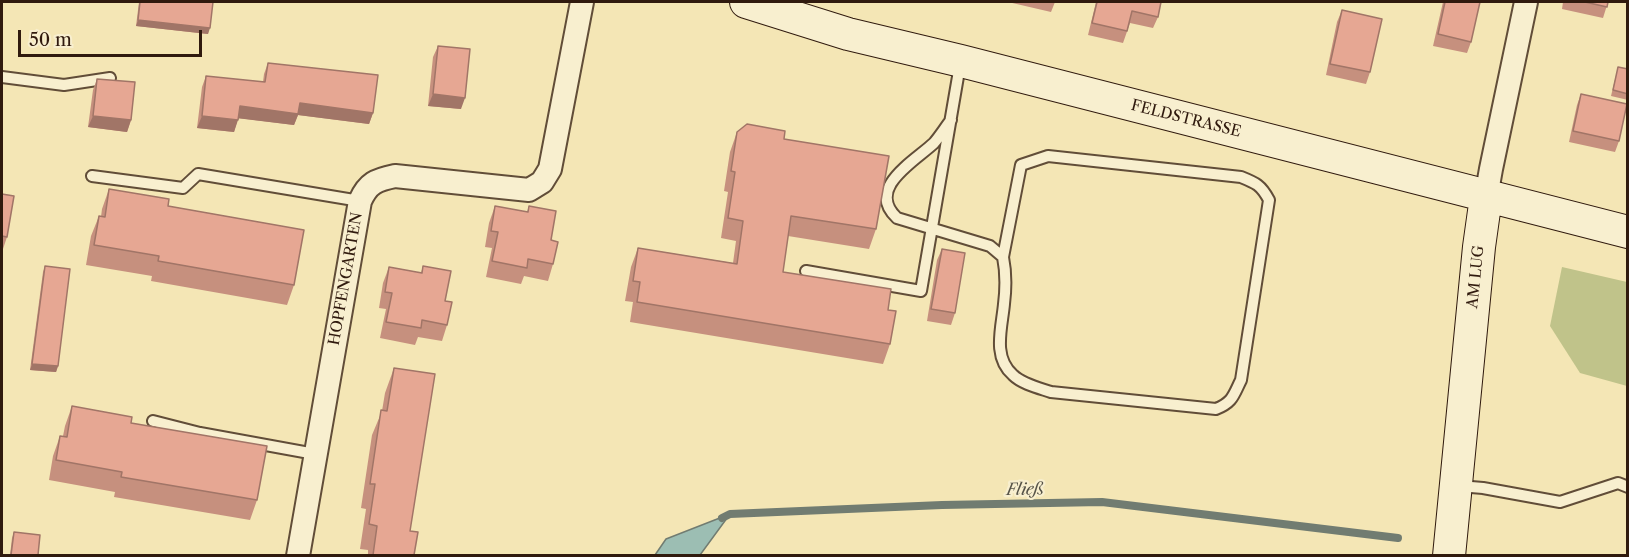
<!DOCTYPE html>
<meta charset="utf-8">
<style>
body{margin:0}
#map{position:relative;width:1629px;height:557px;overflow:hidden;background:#f4e6b5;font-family:"Libre Caslon Text",serif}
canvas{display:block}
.frame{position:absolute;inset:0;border:3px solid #301a0e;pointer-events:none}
.scale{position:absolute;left:18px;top:30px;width:184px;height:27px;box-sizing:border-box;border:3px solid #301a0e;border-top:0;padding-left:8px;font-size:18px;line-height:21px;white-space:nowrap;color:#301a0e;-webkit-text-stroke:4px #f8efcf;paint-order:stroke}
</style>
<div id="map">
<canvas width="1629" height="557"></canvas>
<div class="frame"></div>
<div class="scale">50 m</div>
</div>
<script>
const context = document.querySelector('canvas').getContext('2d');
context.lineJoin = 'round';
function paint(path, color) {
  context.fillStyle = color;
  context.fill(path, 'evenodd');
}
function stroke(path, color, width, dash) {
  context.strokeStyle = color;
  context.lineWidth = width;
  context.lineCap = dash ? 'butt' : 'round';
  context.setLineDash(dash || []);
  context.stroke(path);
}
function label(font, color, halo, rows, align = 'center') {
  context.font = font + ' "Libre Caslon Text",serif';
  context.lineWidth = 4.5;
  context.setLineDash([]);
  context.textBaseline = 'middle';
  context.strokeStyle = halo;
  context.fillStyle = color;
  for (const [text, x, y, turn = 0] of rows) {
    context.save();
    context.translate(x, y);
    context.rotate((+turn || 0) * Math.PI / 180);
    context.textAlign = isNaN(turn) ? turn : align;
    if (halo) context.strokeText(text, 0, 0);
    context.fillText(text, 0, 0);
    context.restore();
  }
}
paint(new Path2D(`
 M1562 267 1627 282V386L1580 373 1550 326Z`), '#c0c38a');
const water = new Path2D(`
 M730 514 700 555H655L666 539Z`);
paint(water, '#9cbeb3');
stroke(water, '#717c71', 1.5);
stroke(new Path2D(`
 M722 518 730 514 942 505 1102 502 1398 538`), '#717c71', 8);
const lane = new Path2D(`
 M2 77 64 85 110 78
 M951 120C945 128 940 136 934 143 915 161 865 188 897 218L990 246 1003 257C1006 272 1006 288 1004 304 1002 327 992 357 1013 375 1022 384 1039 388 1051 392L1216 409C1233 402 1233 396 1241 380L1269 200C1261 185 1256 183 1241 177L1048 156 1021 165 1003 257
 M92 176 183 188 198 174 360 201
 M806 271 921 291 960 65
 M153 421 200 433 315 454
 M1459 486 1483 488 1560 502 1618 483 1628 487`);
const street = new Path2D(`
 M1486 197 1491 169 1526 2
 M298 556 360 201C368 183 376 180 395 176L529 190 542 182 550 169 582 2`);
const secondary = new Path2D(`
 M746 2 848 34 961 61 1628 232
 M1449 556 1479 247 1486 197`);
stroke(lane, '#614d38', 14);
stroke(street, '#614d38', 26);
stroke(secondary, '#301a0e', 34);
stroke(lane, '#f8efcf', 10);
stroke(street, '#f8efcf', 22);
stroke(secondary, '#f8efcf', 32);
paint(new Path2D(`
 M139 2H213L208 34 136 26Z
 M1008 2H1055L1051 12Z
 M1096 2H1161L1158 17 1153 28 1130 23 1123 43 1088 35Z
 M1443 2H1480L1471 42 1467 53 1433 46Z
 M1563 2H1608L1603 18 1562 9Z
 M1342 10 1370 72 1366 84 1326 75 1337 22Z
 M438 46 461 109 428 106 433 57Z
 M268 63 373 113 369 124 298 115 294 125 238 118 234 132 197 128 202 87 206 76 263 82 264 74Z
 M1618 67 1628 69V100L1611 96Z
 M97 79 131 120 127 132 88 127 93 90Z
 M1581 94 1619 141 1615 152 1569 142 1577 105Z
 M737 132 784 139 876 229 869 249 788 236 783 272 888 310 890 344 883 364 630 322 633 302 625 301 631 267 638 248 733 263 736 241 721 238 728 192 724 191 730 152Z
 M109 189 168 206 294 285 287 305 151 281 152 276 86 265 91 236 99 216 101 217 102 209Z
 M2 194 7 237 3 249 2 248Z
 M495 206 527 212 529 206 551 240 553 264 548 281 524 276 521 284 486 277 492 248 485 247 489 223Z
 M942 249 955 313 951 325 927 321 937 260Z
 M45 266 58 366 56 372 30 370 43 272Z
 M423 266 445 301 447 325 442 341 418 337 415 345 380 338 386 309 379 308 383 283 389 267 421 273Z
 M394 368 410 531 414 555H368V550L360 549 366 509 361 508 372 435 382 411 385 393Z
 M72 406 131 423 257 500 250 520 114 497 115 492 49 480 53 456 60 436H63L65 426Z
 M14 532 38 555H10L12 538Z`), '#c6907e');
paint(new Path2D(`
 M138 20 210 28 208 34 136 26Z
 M433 94 465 98 461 109 428 106Z
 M300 103 373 113 369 124 298 115 294 125 236 118 240 106Z
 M93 116 131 120 127 132 88 127Z
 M202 116 238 120 234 132 197 128Z
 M32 364 58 366 56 372 30 370Z`), '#a17567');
const building = new Path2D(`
 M140 2H213L210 28 138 20Z
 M1097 2H1161L1158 17 1132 11 1127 31 1092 23Z
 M1445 2H1480L1471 42 1438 34Z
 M1585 2H1608L1607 7Z
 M1342 10 1382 19 1370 72 1330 64Z
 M438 46 470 49 465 98 433 94Z
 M268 63 378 75 373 113 300 103 298 114 240 106 238 120 202 116 206 76 265 82Z
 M1618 67 1628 69V94L1613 90Z
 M97 79 135 82 131 120 93 116Z
 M1581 94 1627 104 1619 141 1573 131Z
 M747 124 785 131 784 139 889 156 876 229 791 216 783 272 891 289 888 310 896 311 890 344 637 302 640 282 633 281 638 248 737 264 743 221 728 218 735 172 731 171 737 132Z
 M109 189 169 199 168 206 304 230 294 285 158 261 159 256 94 245 99 216 105 217Z
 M2 194 14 196 7 237 2 236Z
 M495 206 528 212 529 206 556 211 551 240 558 242 553 264 528 259 527 268 492 261 498 232 491 231Z
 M942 249 965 253 955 313 931 309Z
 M45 266 70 269 58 366 32 364Z
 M423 266 451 271 445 301 452 302 447 325 422 320 421 328 386 322 392 293 385 292 389 267 422 273Z
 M394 368 435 374 410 531 418 532 414 555H373L377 526 369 524 375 484H370L381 410 387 411Z
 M72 406 132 417 131 423 267 446 257 500 121 477 122 472 56 460 60 436 67 437Z
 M14 532 40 535 38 555H11Z`);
paint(building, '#e6a793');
stroke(building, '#a17567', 1.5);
label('15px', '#301a0e', '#f8efcf', [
 ["FELDSTRASSE",1186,119,14],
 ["AM LUG",1476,277,-84],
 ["HOPFENGARTEN",346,279,-80]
]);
label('italic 16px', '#565348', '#f8efcf', [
 ["Fließ",1025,490,-1]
]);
</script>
